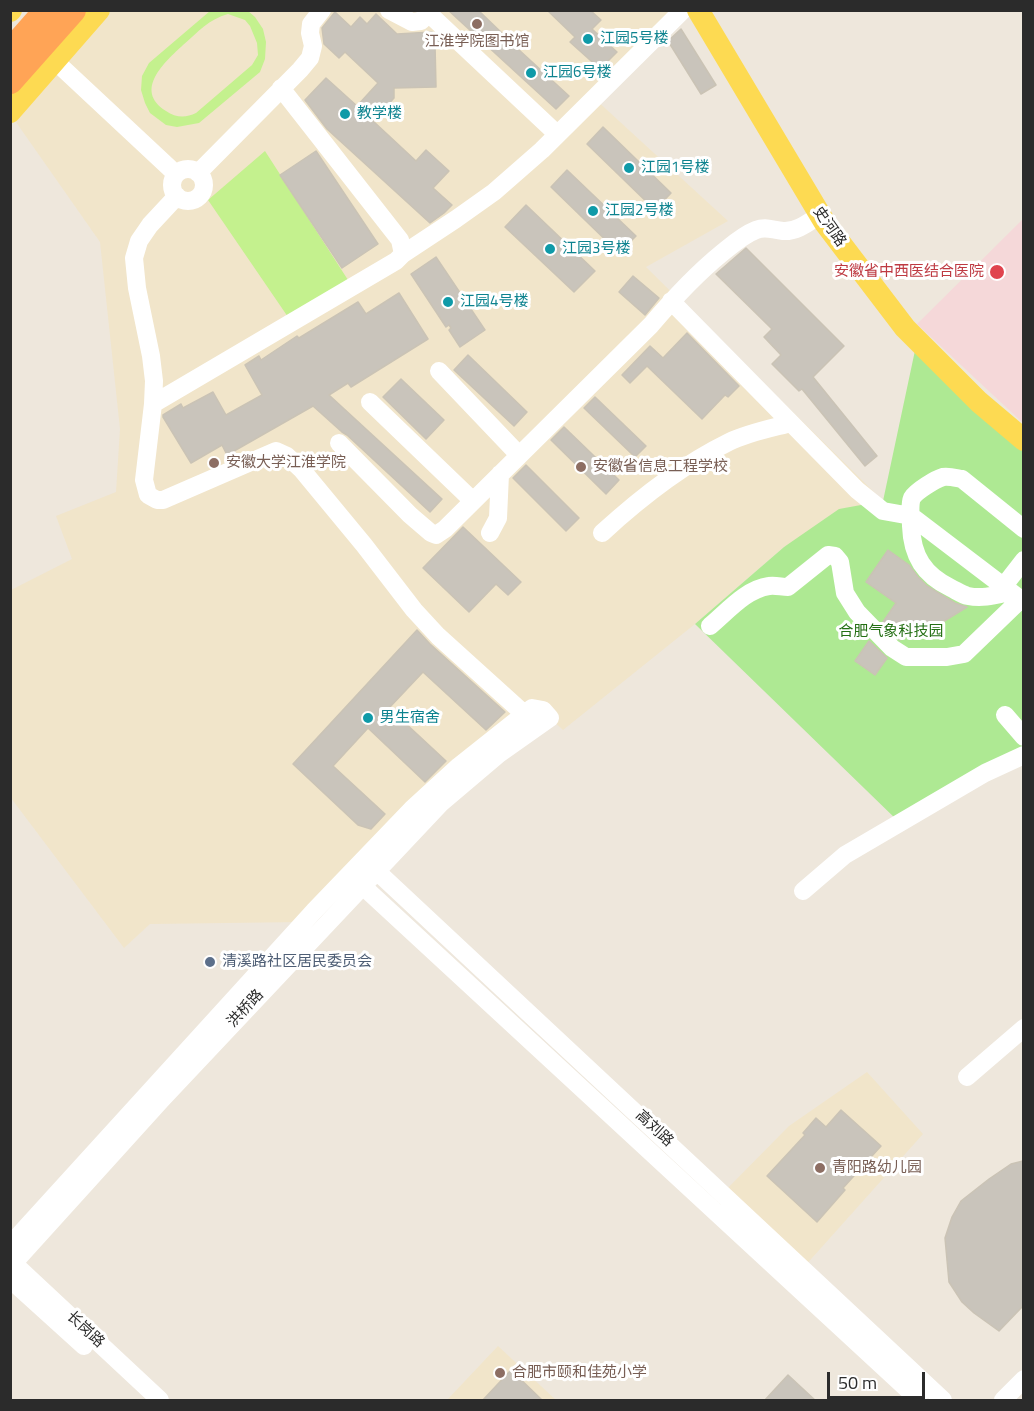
<!DOCTYPE html>
<meta charset="utf-8">
<style>
body{margin:0}
#map{position:relative;width:1034px;height:1411px;overflow:hidden;background:#eee7dc;font-family:"Titillium Web",sans-serif}
canvas{display:block}
.frame{position:absolute;inset:0;border:12px solid #2b2b2b;pointer-events:none}
.scale{position:absolute;left:827px;top:1372px;width:98px;height:27px;box-sizing:border-box;border:3px solid #2b2b2b;border-top:0;padding-left:8px;font-size:18px;line-height:21px;white-space:nowrap;color:#2b2b2b;-webkit-text-stroke:4px #fff;paint-order:stroke}
</style>
<div id="map">
<canvas width="1034" height="1411"></canvas>
<div class="frame"></div>
<div class="scale">50 m</div>
</div>
<script>
const context = document.querySelector('canvas').getContext('2d');
context.lineJoin = 'round';
function paint(path, color) {
  context.fillStyle = color;
  context.fill(path, 'evenodd');
}
function stroke(path, color, width, dash) {
  context.strokeStyle = color;
  context.lineWidth = width;
  context.lineCap = dash ? 'butt' : 'round';
  context.setLineDash(dash || []);
  context.stroke(path);
}
function label(font, color, halo, rows, align = 'center') {
  context.font = font + ' "Titillium Web","Noto Sans SC",sans-serif';
  context.lineWidth = 6;
  context.setLineDash([]);
  context.textBaseline = 'middle';
  context.strokeStyle = halo;
  context.fillStyle = color;
  for (const [text, x, y, turn = 0] of rows) {
    context.save();
    context.translate(x, y);
    context.rotate((+turn || 0) * Math.PI / 180);
    context.textAlign = isNaN(turn) ? turn : align;
    if (halo) context.strokeText(text, 0, 0);
    context.fillText(text, 0, 0);
    context.restore();
  }
}
paint(new Path2D(`
 M99 11H683L594 98 728 221 646 267 883 501 784 547 695 624 563 730 550 718 303 922 150 924 124 948 11 798V590L72 559 56 516 116 492 120 429 100 242 11 115Z
 M867 1072 923 1134 795 1277 714 1202 789 1126Z
 M498 1346 556 1400H447Z`), '#f1e5ca');
paint(new Path2D(`
 M1023 219V423L917 324Z`), '#f5d8d9');
paint(new Path2D(`
 M917 341 1023 440V755L900 823 695 624 784 547 839 509 883 501Z`), '#aee993');
paint(new Path2D(`
 M210 11H248L255 17 263 29 266 42 265 59 260 72 199 123 177 127 166 125 150 113 145 103 141 90 142 76 149 63ZM228 14 245 20 250 26 257 43 258 55 252 65 196 113C186 118 176 118 166 111 133 90 165 62 183 45 198 32 209 19 228 14Z
 M265 151 348 280 288 317 208 200Z`), '#c4f18e');
const building = new Path2D(`
 M448 10H478L506 37H505L569 96 556 109Z
 M547 10H590L601 20 592 29 617 52 600 69 570 42 575 37Z
 M335 12 351 27 360 17 367 24 376 14 397 34 432 32 443 42 435 44 436 87 394 88V98L373 121 416 161 426 150 449 171 433 188 452 205 444 213 430 223 327 129 305 100 326 78 357 106 378 83 345 52 339 58 324 44 322 28Z
 M681 29 716 85 701 94 668 41Z
 M603 127 671 193 655 210 587 144Z
 M316 151 378 244 342 268 280 175Z
 M567 170 636 236 619 253 551 187Z
 M526 205 595 271 574 292 505 227Z
 M746 248 844 346 813 377 877 456 865 466 802 389 799 391 772 364 781 355 764 337 772 329 716 274Z
 M436 257 485 330 460 347 449 330 451 328 449 325 446 327 411 274Z
 M633 276 659 298 645 315 619 292Z
 M399 293 428 339 351 387 348 383 329 395 442 499 430 512 347 435 342 432 313 406 227 455 222 445 191 463 163 417V415L181 404 183 408 213 392 226 415 262 395 245 365 259 356 261 360 297 336 299 338 358 302 366 314Z
 M687 333 739 386 728 397 725 395 702 419 647 366 630 383 622 375 650 346 663 358Z
 M468 355 527 412 514 426 454 370Z
 M401 379 444 420 426 439 383 397Z
 M595 397 646 446 635 457 584 408Z
 M564 427 619 480 606 494 551 440Z
 M526 465 579 518 566 531 513 478Z
 M463 527 521 582 508 595 496 584 469 612 423 568Z
 M888 550 909 565 918 577 927 586 955 603 967 607 920 636 909 628 900 640 899 639 883 622 896 603 866 582Z
 M417 630 430 644 505 712 486 730 423 672 389 708 446 761 425 782 368 728 333 766 385 814 371 829 358 825 293 764Z
 M869 641 887 658 875 675 855 661Z
 M841 1110 881 1146 843 1188 845 1190 817 1222 767 1176 805 1135 803 1133 816 1118 826 1127Z
 M1023 1161V1306L999 1331 974 1313 962 1302 949 1282 945 1238 952 1217 961 1201 989 1179 1011 1164Z
 M511 1370 543 1401H482Z
 M788 1375 816 1401H764Z`);
paint(building, '#c9c4bb');
stroke(building, '#cac3b5', 1.5);
stroke(new Path2D(`
 M389 10 412 22 421 21 431 10
 M425 10 557 134
 M55 61 176 174
 M172 185a16 16 0 1 1 32 0a16 16 0 1 1-32 0Z
 M198 173 300 70 310 58 313 46 310 33 311 24 322 10
 M177 196 150 225 139 241 134 258 137 288 151 356 154 381 153 404 144 480 148 495 157 500H163L276 451 287 456 302 470 364 545 414 610 438 636 532 721
 M403 254 456 219 494 192 542 150 683 10
 M671 301 857 490 883 511 911 516 1024 602
 M439 371 519 455
 M370 402 473 501
 M153 404 396 261 403 254 400 240 281 88
 M339 443 410 515 431 533 436 535 445 529 651 325C673 299 695 275 722 253 732 245 743 235 756 230 766 226 772 230 783 231 797 232 809 222 820 215
 M490 533 498 518 500 474
 M602 533C639 499 684 464 729 442 747 433 772 428 791 423
 M1003 587 1024 560
 M1010 592C996 595 983 599 968 596 963 595 957 591 951 588 924 575 912 556 911 526 911 518 909 505 912 498 916 491 936 479 943 477 949 476 956 478 962 479L1024 529
 M710 626C727 612 746 589 769 586 775 585 782 587 788 587L828 555 835 556 840 562 845 593 857 612 892 648 906 657H947L964 654 1020 600
 M1005 715 1024 737
 M368 863 943 1400
 M355 879 919 1400
 M803 891 845 855 985 773 1024 755
 M967 1077 1024 1028
 M10 1245 314 911 412 809 459 766 532 708 543 710 550 718 499 754 440 804 162 1099 10 1267
 M10 1260 160 1400
 M10 1279 84 1346
 M1003 1400 1024 1379`), '#fff', 18);
stroke(new Path2D(`
 M698 10 825 223 905 328 979 402 1024 440
 M10 11 11 10
 M10 112 99 10`), '#fdda52', 22);
stroke(new Path2D(`
 M10 52 47 10
 M10 81 73 10`), '#ffa456', 26);
for (const [x, y, r, color] of [
 [477,24,6,"#8d6e63"],
 [588,39,6,"#0f9aa8"],
 [531,73,6,"#0f9aa8"],
 [345,114,6,"#0f9aa8"],
 [629,168,6,"#0f9aa8"],
 [593,211,6,"#0f9aa8"],
 [550,249,6,"#0f9aa8"],
 [997,272,8,"#e0444e"],
 [448,302,6,"#0f9aa8"],
 [214,463,6,"#8d6e63"],
 [581,467,6,"#8d6e63"],
 [368,718,6,"#0f9aa8"],
 [210,962,6,"#5c6f8a"],
 [820,1168,6,"#8d6e63"],
 [500,1373,6,"#8d6e63"]
]) {
  const dot = new Path2D();
  dot.arc(x, y, r, 0, 2 * Math.PI);
  context.fillStyle = color;
  context.fill(dot);
  stroke(dot, '#fff', 2);
}
label('15px', '#0d838f', '#fff', [
 ["江园5号楼",600,39],
 ["江园6号楼",543,73],
 ["教学楼",357,114],
 ["江园1号楼",641,168],
 ["江园2号楼",605,211],
 ["江园3号楼",562,249],
 ["江园4号楼",460,302],
 ["男生宿舍",380,718]
], 'left');
label('15px', '#785e54', '#fff', [
 ["江淮学院图书馆",477,42,"center"],
 ["安徽大学江淮学院",226,463],
 ["安徽省信息工程学校",593,467],
 ["青阳路幼儿园",832,1168],
 ["合肥市颐和佳苑小学",512,1373]
], 'left');
label('15px', '#2b2b2b', '#fff', [
 ["史河路",829,227,55],
 ["洪桥路",246,1009,-47],
 ["高刘路",654,1129,43],
 ["长岗路",85,1330,43]
]);
label('15px', '#be3a42', '#fff', [
 ["安徽省中西医结合医院",984,272]
], 'right');
label('15px', '#246f14', '#fff', [
 ["合肥气象科技园",891,632]
]);
label('15px', '#4e5e75', '#fff', [
 ["清溪路社区居民委员会",222,962]
], 'left');
</script>
